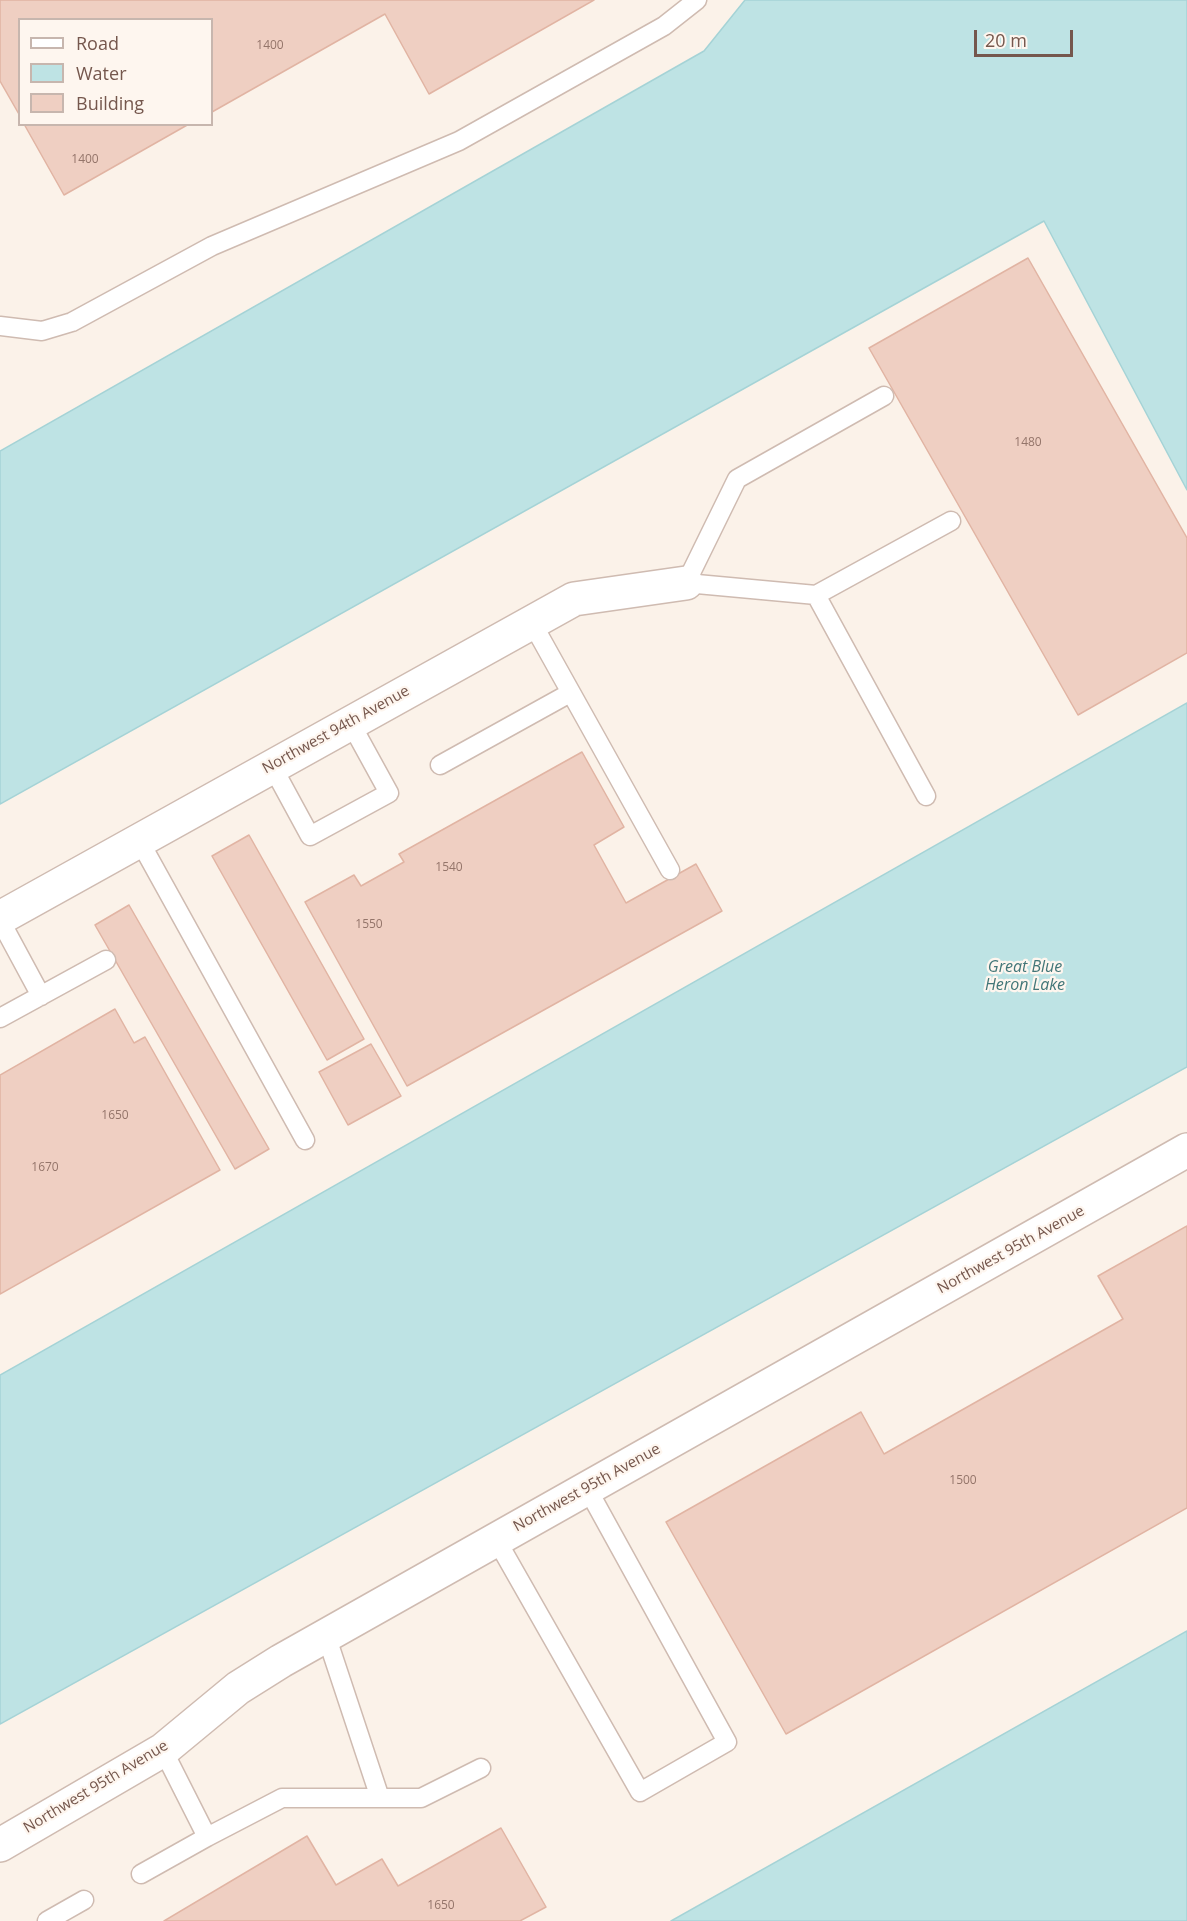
<!DOCTYPE html>
<style>
body{margin:0}
#map{position:relative;width:1187px;height:1921px;overflow:hidden;background:#fbf2e9;font-family:"Open Sans",sans-serif}
canvas{display:block}
.legend{position:absolute;left:18px;top:18px;width:195px;height:108px;box-sizing:border-box;background:#fef6ef;border:2px solid #c7b6ae;margin:0;padding:8px 10px;list-style:none;font-size:18px;color:#75574d}
.legend li{display:flex;align-items:center;gap:12px;height:30px}
.legend b{width:30px;border:2px solid #c7b6ae}
.scale{position:absolute;left:974px;top:30px;width:99px;height:27px;box-sizing:border-box;border:3px solid #75574d;border-top:0;padding-left:8px;font-size:18px;line-height:21px;white-space:nowrap;color:#75574d;-webkit-text-stroke:4px #fef6ef;paint-order:stroke}
</style>
<div id="map">
<canvas width="1187" height="1921"></canvas>
<ul class="legend">
<li><b style="height:8px;background:#fff"></b>Road</li>
<li><b style="height:16px;background:#bee3e4"></b>Water</li>
<li><b style="height:16px;background:#efcfc2"></b>Building</li>
</ul>
<div class="scale">20 m</div>
</div>
<script>
const context = document.querySelector('canvas').getContext('2d');
context.lineJoin = 'round';
function paint(path, color) {
  context.fillStyle = color;
  context.fill(path, 'evenodd');
}
function stroke(path, color, width, dash) {
  context.strokeStyle = color;
  context.lineWidth = width;
  context.lineCap = dash ? 'butt' : 'round';
  context.setLineDash(dash || []);
  context.stroke(path);
}
function label(font, color, halo, rows, align = 'center') {
  context.font = font + ' "Open Sans",sans-serif';
  context.lineWidth = 4.5;
  context.setLineDash([]);
  context.textBaseline = 'middle';
  context.strokeStyle = halo;
  context.fillStyle = color;
  for (const [text, x, y, turn = 0] of rows) {
    context.save();
    context.translate(x, y);
    context.rotate((+turn || 0) * Math.PI / 180);
    context.textAlign = isNaN(turn) ? turn : align;
    if (halo) context.strokeText(text, 0, 0);
    context.fillText(text, 0, 0);
    context.restore();
  }
}
const water = new Path2D(`
 M745 0H1187V490L1044 221 0 804V451L704 51Z
 M1187 703V1067L0 1724V1375Z
 M1187 1631V1921H671Z`);
paint(water, '#bee3e4');
stroke(water, '#a5d3d6', 1.5);
const building = new Path2D(`
 M0 0H594L429 94 385 14 212 112V20H20V116L0 81Z
 M24 124H189L64 195Z
 M1028 258 1187 538V653L1078 715 869 348Z
 M582 752 624 827 594 845 626 903 696 864 722 911 407 1086 305 902 354 875 361 886 404 862 399 854Z
 M249 835 364 1039 327 1060 212 856Z
 M129 905 269 1149 235 1169 95 925Z
 M115 1009 134 1043 145 1037 220 1170 0 1294V1075Z
 M371 1044 401 1096 348 1125 319 1072Z
 M1187 1226V1508L786 1734 666 1522 861 1412 884 1454 1123 1319 1098 1276Z
 M501 1828 546 1907 520 1921H164L307 1836 336 1885 382 1859 398 1886Z`);
paint(building, '#efcfc2');
stroke(building, '#e1b4a3', 1.5);
const lane = new Path2D(`
 M0 326 42 331 72 322 212 246 459 141 664 26 697 0
 M884 396 737 479 686 583 816 595 951 521
 M816 595 926 796
 M531 621 670 870
 M440 765 570 693
 M272 766 310 836 389 793 350 722
 M139 840 305 1140
 M0 920 41 996
 M0 1018 106 960
 M496 1539 640 1792 727 1742 587 1488
 M326 1635 380 1798
 M207 1837 282 1798H421L481 1768
 M141 1874 207 1837 163 1750
 M47 1921 84 1900`);
const street = new Path2D(`
 M0 918 574 599 686 583
 M0 1845 163 1750 238 1688 281 1661 1187 1150`);
stroke(lane, '#cfbbb1', 21);
stroke(street, '#cfbbb1', 36);
stroke(lane, '#fff', 18);
stroke(street, '#fff', 33);
label('12px', '#94756a', null, [
 ["1400",270,46],
 ["1400",85,160],
 ["1480",1028,443],
 ["1540",449,868],
 ["1550",369,925],
 ["1650",115,1116],
 ["1670",45,1168],
 ["1500",963,1481],
 ["1650",441,1906]
]);
label('15px', '#75574d', '#fef6ef', [
 ["Northwest 94th Avenue",336,730,-29],
 ["Northwest 95th Avenue",1011,1250,-29],
 ["Northwest 95th Avenue",587,1488,-29],
 ["Northwest 95th Avenue",96,1787,-31]
]);
label('italic 16px', '#427678', '#fef6ef', [
 ["Great Blue",1025,967],
 ["Heron Lake",1025,985]
]);
</script>
